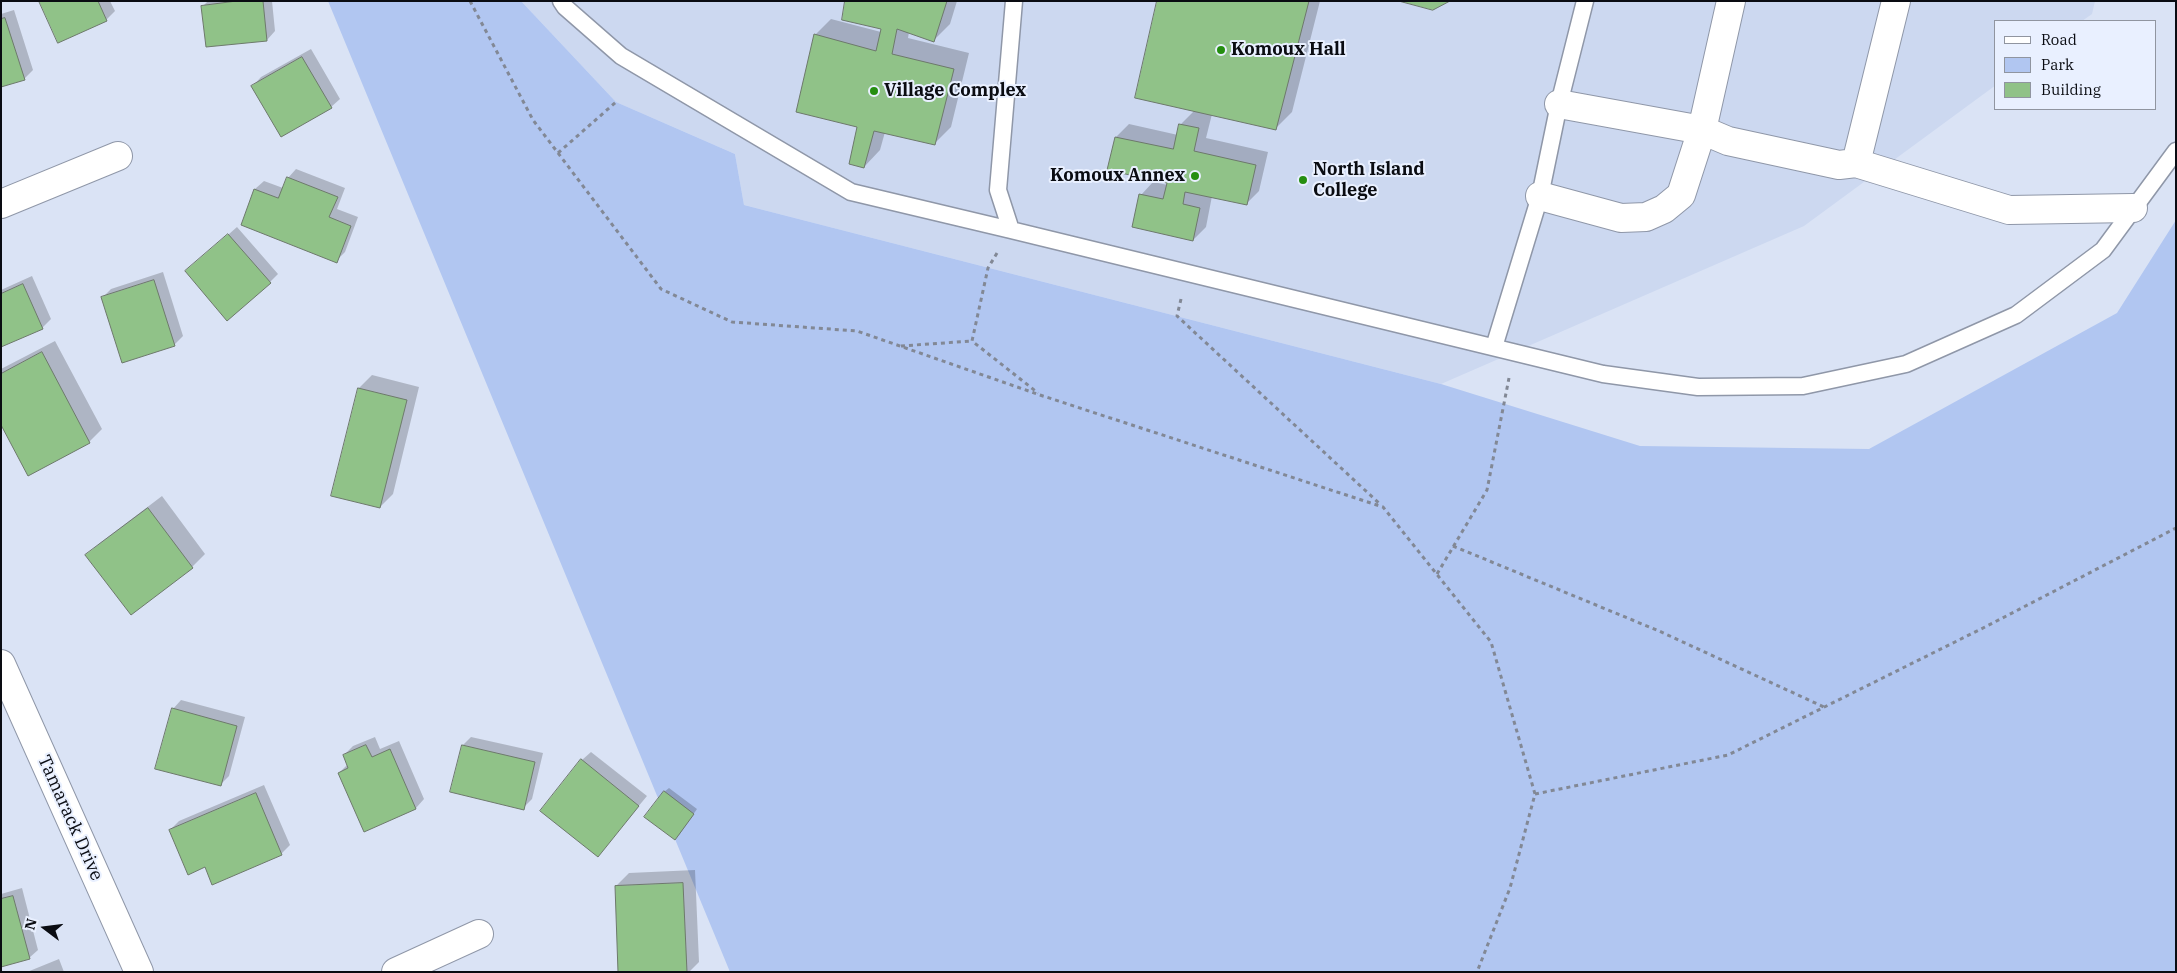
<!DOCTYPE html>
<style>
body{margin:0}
#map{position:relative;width:2177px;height:973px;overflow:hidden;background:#dae3f5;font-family:"IBM Plex Serif",serif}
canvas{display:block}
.frame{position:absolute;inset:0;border:2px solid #0a0c12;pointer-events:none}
.legend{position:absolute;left:1994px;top:20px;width:162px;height:90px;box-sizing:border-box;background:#e9f0ff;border:1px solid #9095a0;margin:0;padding:6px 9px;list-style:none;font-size:15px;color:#0a0c12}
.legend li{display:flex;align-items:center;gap:10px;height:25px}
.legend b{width:25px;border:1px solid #9095a0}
.north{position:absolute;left:20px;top:903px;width:50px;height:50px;-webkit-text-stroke:4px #e9f0ff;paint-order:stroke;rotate:285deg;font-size:14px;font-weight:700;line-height:20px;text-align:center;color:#0a0c12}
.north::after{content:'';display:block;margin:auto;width:18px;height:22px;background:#0a0c12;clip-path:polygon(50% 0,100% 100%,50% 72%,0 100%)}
</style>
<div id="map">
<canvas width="2177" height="973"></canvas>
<div class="frame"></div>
<ul class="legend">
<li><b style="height:6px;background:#fff"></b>Road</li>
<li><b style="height:14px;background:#b1c6f1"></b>Park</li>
<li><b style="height:14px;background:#90c288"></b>Building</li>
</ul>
<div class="north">N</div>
</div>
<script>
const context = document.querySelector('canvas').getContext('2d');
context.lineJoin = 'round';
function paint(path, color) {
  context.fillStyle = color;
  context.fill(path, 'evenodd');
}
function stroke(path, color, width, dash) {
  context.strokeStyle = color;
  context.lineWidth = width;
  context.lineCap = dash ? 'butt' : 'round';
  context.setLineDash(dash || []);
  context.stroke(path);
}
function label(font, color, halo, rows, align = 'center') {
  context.font = font + ' "IBM Plex Serif",serif';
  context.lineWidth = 4;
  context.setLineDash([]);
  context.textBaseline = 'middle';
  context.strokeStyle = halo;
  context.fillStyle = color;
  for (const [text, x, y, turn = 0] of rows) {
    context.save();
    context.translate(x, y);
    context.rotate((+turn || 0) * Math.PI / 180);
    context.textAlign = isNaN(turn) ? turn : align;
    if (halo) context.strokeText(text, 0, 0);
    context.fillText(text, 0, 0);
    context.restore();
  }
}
paint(new Path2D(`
 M521 1H2095L2092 14 2082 21H1996V85L1804 226 1441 384 744 205 735 154 616 102Z`), '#ccd8f0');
paint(new Path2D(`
 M328 1H521L616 102 735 154 744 205 1441 384 1640 446 1869 449 2117 313 2176 220V972H730Z`), '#b1c6f1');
paint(new Path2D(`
 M41 1H110L115 11 106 20Z
 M208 1H272L275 31 267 40 202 7Z
 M847 1H957L950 24 933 41 909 32 908 38 969 53 951 127 934 144 885 132 880 150 864 167 859 126 815 35 831 19 881 32 882 28Z
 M1159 1H1320L1292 112 1276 128 1212 114 1206 138 1268 152 1259 191 1246 204 1212 196 1206 227 1193 240 1141 195 1153 182 1168 185V182L1109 169 1116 137 1129 124 1178 135 1180 125 1195 110Z
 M14 10 33 70 24 79 1 86V14Z
 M311 49 340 99 331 107 253 86 261 77Z
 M296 169 345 188 337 209 358 217 345 252 336 261 242 224 255 189 264 181 283 188 288 178Z
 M237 227 278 274 270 282 196 263Z
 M163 272 183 336 174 345 102 298 111 289Z
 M32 276 51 319 42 328 1 346V290Z
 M55 341 102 429 89 442 1 423V369Z
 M372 375 419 387 393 494 380 507 359 388Z
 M162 496 205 554 192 567 131 613 87 555 100 543Z
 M181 700 245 717 229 776 220 785 173 709Z
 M375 737 380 749 399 741 424 799 416 808 365 830 339 773 348 764 344 755 353 746Z
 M471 737 543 753 532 799 523 808 463 745Z
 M591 752 647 796 598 855 582 760Z
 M264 785 290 845 281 854 206 865 170 830 179 821Z
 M669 788 697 809 679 835 664 792Z
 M695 870 699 962 689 972H620L616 886 629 873Z
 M22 888 38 950 29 958 1 966V894Z
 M59 959 64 972H27Z`), '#0003');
const building = new Path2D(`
 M39 1H98L107 21 58 43Z
 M237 1H263L267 41 206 47 201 6Z
 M845 1H947L934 42 897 29 892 54 954 69 935 145 874 131 864 168 849 164 857 127 796 112 814 34 876 51 881 29 842 20Z
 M1157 1H1309L1276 130 1135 98Z
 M1399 1H1450L1433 10Z
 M5 18 25 80 1 87V19Z
 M302 57 332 108 281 137 251 86Z
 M1179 124 1199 128 1194 151 1256 165 1247 205 1185 192 1183 204 1200 208 1193 241 1132 227 1139 194 1163 199 1167 183 1107 170 1115 137 1173 149Z
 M287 177 338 197 329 217 351 226 337 263 241 225 254 189 278 198Z
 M228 234 271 283 227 321 185 271Z
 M154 280 175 346 122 363 101 297Z
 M23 284 43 329 1 347V294Z
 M42 352 90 443 28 476 1 425V374Z
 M358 388 407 400 380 508 331 496Z
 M148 508 193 568 131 615 85 555Z
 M172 708 237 726 221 786 155 769Z
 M366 745 372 757 390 749 416 809 364 832 338 773 348 768 343 755Z
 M462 745 535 762 524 810 450 792Z
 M581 759 639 806 598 857 540 811Z
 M664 791 694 814 675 840 644 817Z
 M256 793 282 855 212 885 205 867 188 875 169 830Z
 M683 883 687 972H618L615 886Z
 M13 896 30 959 1 967V899Z`);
paint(building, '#90c288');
stroke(building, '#6d796b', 1);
const service = new Path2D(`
 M561 1 565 7 621 56 851 192 1011 230
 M1014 1 998 190 1011 230 1603 374 1698 387 1803 386 1906 364 2016 315 2103 250 2176 151
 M1494 347 1540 196 1559 104 1585 1`);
const minor = new Path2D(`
 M1559 104 1702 130 1728 141 1839 165 1856 163 2009 210 2133 208
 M1856 163 1896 1
 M1540 196 1621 218 1646 217 1664 209 1681 195 1702 130 1731 1
 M1 204 118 156
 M1 664 139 972
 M396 972 479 934`);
stroke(service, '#8f97a8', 19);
stroke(minor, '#8f97a8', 30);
stroke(new Path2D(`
 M470 1 533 120 661 289 732 322 857 331 1040 395 1383 507 1491 642 1535 794 1510 888 1477 972
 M558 153 616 102
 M997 253 988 268 972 341 1038 393
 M1181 299 1177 316 1381 505
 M901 346 972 341
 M1453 546 1659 631 1824 707
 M1437 574 1487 490 1509 378
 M1535 794 1728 755 1987 626 2176 528`), '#828895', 3, [4, 4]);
stroke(service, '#fff', 16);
stroke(minor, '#fff', 28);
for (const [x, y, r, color] of [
 [1221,50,5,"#258e10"],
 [874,91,5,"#258e10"],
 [1195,176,5,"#258e10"],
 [1303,180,5,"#258e10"]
]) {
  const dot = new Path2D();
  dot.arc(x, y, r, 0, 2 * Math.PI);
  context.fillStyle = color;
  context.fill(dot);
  stroke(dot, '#e9f0ff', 2);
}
label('bold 18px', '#0a0c12', '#e9f0ff', [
 ["Komoux Hall",1231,50],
 ["Village Complex",884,91],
 ["North Island",1313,170],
 ["College",1313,191],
 ["Komoux Annex",1185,176,"right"]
], 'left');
label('18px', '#0a0c12', '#e9f0ff', [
 ["Tamarack Drive",70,818,66]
]);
</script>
